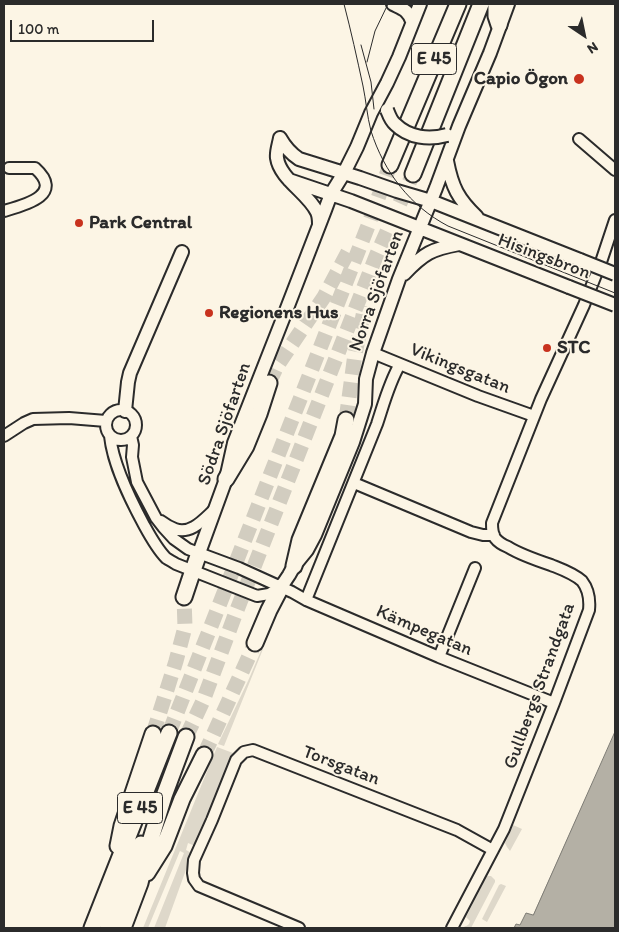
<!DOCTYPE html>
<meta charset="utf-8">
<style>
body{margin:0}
#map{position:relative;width:619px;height:932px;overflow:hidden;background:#fcf5e5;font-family:Itim,sans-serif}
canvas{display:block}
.frame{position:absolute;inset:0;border:5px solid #2b2b2b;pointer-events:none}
.north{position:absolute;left:559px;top:10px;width:50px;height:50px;-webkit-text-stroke:4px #fcf5e5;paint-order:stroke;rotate:146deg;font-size:14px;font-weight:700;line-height:20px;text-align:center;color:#2b2b2b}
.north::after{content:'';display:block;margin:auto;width:18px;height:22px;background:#2b2b2b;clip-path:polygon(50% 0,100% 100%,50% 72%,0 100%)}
.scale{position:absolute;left:10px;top:20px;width:144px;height:22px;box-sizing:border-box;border:2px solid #2b2b2b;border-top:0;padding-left:6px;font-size:15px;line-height:18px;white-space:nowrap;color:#2b2b2b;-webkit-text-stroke:4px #fcf5e5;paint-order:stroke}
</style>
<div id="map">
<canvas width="619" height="932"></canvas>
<div class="frame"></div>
<div class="north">N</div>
<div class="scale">100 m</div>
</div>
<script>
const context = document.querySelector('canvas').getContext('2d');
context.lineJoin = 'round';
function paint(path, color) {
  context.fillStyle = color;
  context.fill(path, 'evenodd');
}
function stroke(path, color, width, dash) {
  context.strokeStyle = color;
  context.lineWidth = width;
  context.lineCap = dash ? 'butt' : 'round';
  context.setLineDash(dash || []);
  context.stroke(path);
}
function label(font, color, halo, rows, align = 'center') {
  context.font = font + ' Itim,sans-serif';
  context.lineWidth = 4;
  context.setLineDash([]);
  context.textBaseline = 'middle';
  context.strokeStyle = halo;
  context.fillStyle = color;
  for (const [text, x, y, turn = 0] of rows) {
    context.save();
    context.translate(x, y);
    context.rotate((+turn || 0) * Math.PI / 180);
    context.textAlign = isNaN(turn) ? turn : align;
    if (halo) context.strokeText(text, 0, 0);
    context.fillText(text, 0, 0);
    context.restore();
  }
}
paint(new Path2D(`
 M263 646V649L257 664 224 746 218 744 248 681Z
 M217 747 233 753 195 846 188 843 186 850 192 853 165 928H154L184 853 180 851 148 928H143Z
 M513 825 522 829 510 851 507 847 505 843Z
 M487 876H491L495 880V882L471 928H463C465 925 469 927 470 921L466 917Z
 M501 884 506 886 487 922 482 919 499 885Z`), '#ded8ca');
const water = new Path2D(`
 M615 732V928H514L516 924 520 925 526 913 533 915Z`);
paint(water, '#b4b0a5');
stroke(water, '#7d7b74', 1);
stroke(new Path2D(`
 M269 383 277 366 324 297 348 252
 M346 420 355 354 365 306
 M169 733 368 226 390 165
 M153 734 176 661 185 627 184 597
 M186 737 203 701 235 615 377 254 413 174
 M204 755 255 643`), '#d2cdc0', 15, [15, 8]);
const minor = new Path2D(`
 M579 139 615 170
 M4 211C25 205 65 195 35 168H9
 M373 353 478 396 534 416
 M106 425a15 15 0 1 1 30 0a15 15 0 1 1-30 0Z
 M4 436 24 423 33 419 69 418 106 421
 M110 436C113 465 130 499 144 525 150 536 157 549 166 558 169 560 173 562 176 564L257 596 269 594 280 588
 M131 436 133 445 132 457 137 482 156 518 163 527 174 539 188 549 239 568 292 592 306 600 439 657 554 703
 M354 483 471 532 483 535H494
 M161 521C165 524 170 527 175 529 191 535 204 519 214 510
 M306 600 377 424C384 403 389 383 400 364
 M439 657 475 568
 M299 928 199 886 194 879 193 873 194 860 212 820 236 760 244 752 253 750 457 830 493 850
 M452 928 504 829 554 703 589 610C590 600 589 590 582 581 573 573 561 569 551 565 536 560 521 555 508 547 503 545 498 542 495 538 492 533 492 529 492 523L541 399 584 305 601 262 615 220`);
const major = new Path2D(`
 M393 4C403 9 408 10 412 21
 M280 138C285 147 290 153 299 159L360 178 397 191 431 201 580 260
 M280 138C279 144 276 152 277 158 280 179 308 193 317 212 319 216 319 220 319 224
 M447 161C452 187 458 199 477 217
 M289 180 351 201 569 287
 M404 274C424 253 432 249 459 244
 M125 411 128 382 130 373 182 252
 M199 553 226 479 234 443 284 316 325 210 331 194 344 173 357 147 371 113 387 83 399 57 420 4
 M281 587 289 575 294 566 307 550 315 535 353 442 365 404 366 379 373 353 399 279 436 188 459 126 490 53 508 4`);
const highway = new Path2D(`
 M496 4V16L499 25
 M390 165 458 4
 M413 174 481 4
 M226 479 246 446 259 414 269 383
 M294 566 300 540 343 436 346 420
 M184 597 190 579 199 553
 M255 643 269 610 281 587
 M118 846 122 826 153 734
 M147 873 164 846 182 799 204 755
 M92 928 169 733
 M108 928 141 844
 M123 928 140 883 150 842 164 796 186 737`);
stroke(minor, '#2b2b2b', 14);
stroke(major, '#2b2b2b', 16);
stroke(highway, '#2b2b2b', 19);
stroke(minor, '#fcf5e5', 10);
stroke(major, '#fcf5e5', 12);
stroke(highway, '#fcf5e5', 15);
stroke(new Path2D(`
 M344 4C351 31 357 58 363 86 366 100 367 116 371 131 384 172 410 206 448 226L615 293
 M361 45 371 82 374 109
 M367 62 375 31 388 4`), '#2b2b2b', 1);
const majorBridge = new Path2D(`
 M387 110C389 115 391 121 395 124 409 138 429 140 447 135
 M580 260 615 274
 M569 287 615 305`);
stroke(majorBridge, '#2b2b2b', 16, []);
stroke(majorBridge, '#fcf5e5', 12);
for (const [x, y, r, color] of [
 [579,79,6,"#c8321e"],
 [79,223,5,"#c8321e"],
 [209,313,5,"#c8321e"],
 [547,348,5,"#c8321e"]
]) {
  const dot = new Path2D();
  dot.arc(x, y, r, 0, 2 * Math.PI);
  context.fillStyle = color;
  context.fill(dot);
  stroke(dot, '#fcf5e5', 2);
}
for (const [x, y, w] of [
 [434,59,45],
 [140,808,45]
]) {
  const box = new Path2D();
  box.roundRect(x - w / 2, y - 15.5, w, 31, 4);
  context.fillStyle = '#fcf5e5';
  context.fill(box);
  stroke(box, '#2b2b2b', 1);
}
label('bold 18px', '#2b2b2b', null, [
 ["E 45",434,59],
 ["E 45",140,808]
]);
label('bold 19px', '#2b2b2b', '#fcf5e5', [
 ["Capio Ögon",568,79,"right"],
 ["Park Central",89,223],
 ["Regionens Hus",219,313],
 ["STC",557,348]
], 'left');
label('19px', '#2b2b2b', '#fcf5e5', [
 ["Hisingsbron",544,257,21],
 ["Norra Sjöfarten",377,291,-70],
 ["Vikingsgatan",460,369,22],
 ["Södra Sjöfarten",225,424,-71],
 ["Kämpegatan",424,631,23],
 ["Gullbergs Strandgata",540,686,-70],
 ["Torsgatan",341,766,21]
]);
</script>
